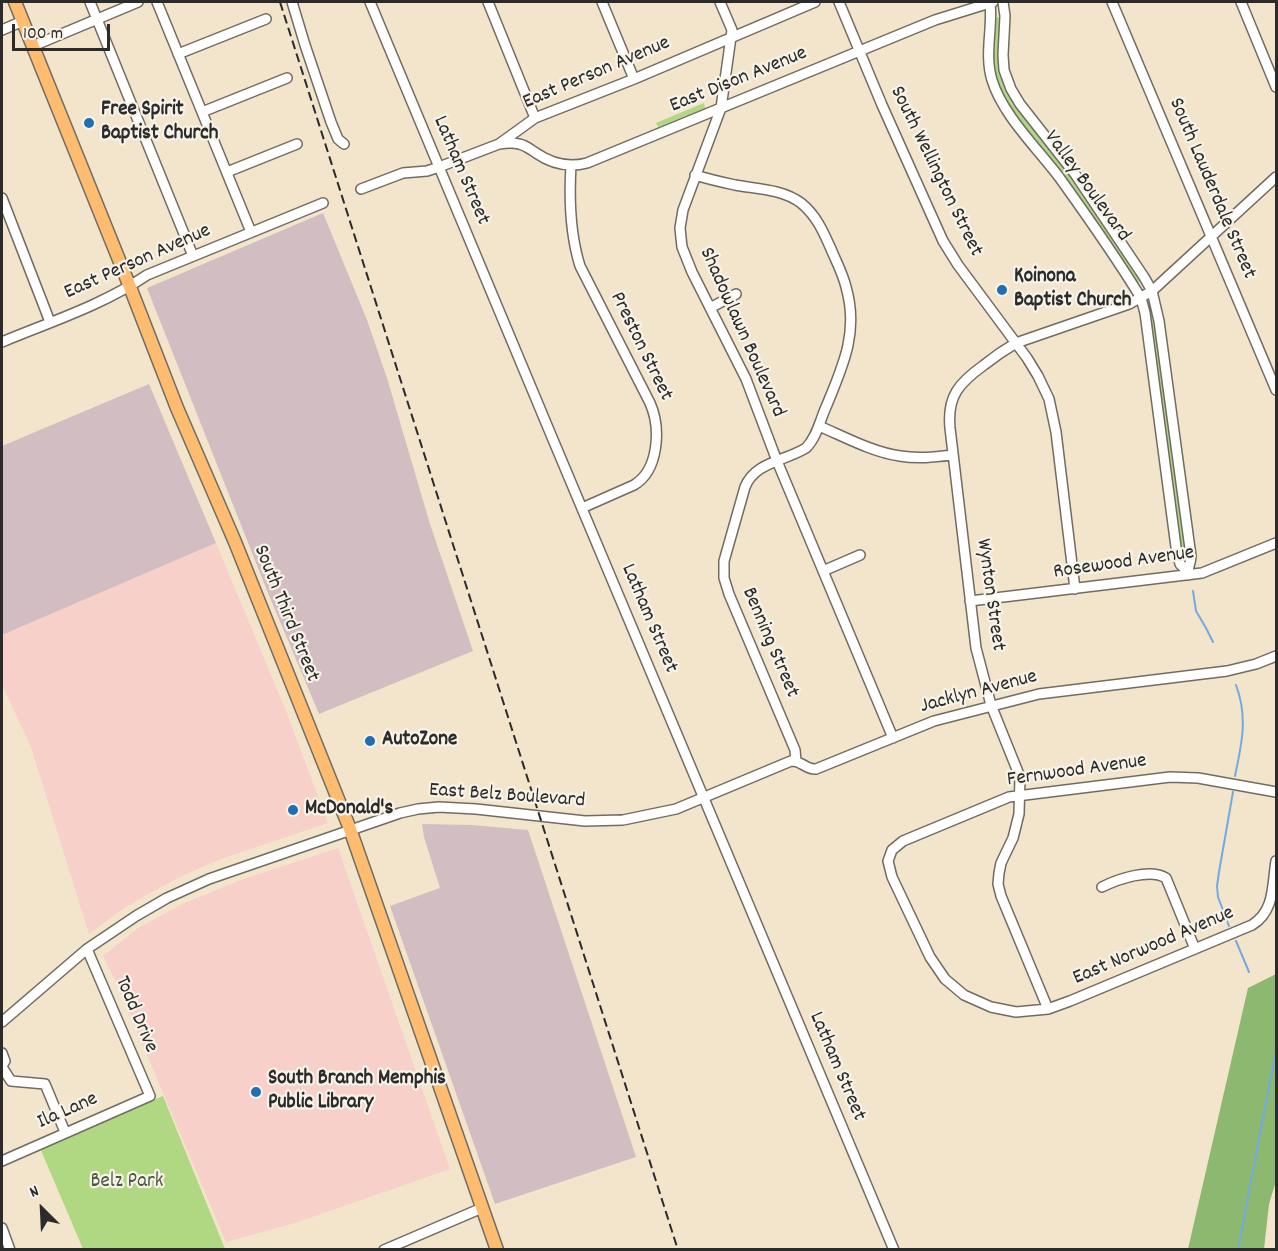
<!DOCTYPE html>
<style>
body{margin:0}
#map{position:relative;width:1278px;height:1251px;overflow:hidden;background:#f2e5cb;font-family:Dekko,sans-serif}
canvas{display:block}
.frame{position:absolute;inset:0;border:3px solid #2b2b2b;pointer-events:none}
.north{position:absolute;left:12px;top:1179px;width:60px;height:60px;-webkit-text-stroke:4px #f7f3e8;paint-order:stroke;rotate:336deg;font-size:16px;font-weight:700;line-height:24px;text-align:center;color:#2b2b2b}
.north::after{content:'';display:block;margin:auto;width:21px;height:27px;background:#2b2b2b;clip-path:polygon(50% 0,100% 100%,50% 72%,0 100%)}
.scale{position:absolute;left:12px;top:24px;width:98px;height:27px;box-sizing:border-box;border:3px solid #2b2b2b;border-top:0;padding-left:8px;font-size:18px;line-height:21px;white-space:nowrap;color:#2b2b2b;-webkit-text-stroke:4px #f7f3e8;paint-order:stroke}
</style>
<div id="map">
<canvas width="1278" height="1251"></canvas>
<div class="frame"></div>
<div class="north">N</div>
<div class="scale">100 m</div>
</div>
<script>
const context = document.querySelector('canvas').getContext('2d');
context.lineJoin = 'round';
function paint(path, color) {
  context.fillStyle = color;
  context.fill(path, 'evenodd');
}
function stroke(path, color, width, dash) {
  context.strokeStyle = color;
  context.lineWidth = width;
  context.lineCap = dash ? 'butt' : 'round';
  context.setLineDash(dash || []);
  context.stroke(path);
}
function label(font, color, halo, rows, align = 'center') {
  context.font = font + ' Dekko,sans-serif';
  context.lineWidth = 4.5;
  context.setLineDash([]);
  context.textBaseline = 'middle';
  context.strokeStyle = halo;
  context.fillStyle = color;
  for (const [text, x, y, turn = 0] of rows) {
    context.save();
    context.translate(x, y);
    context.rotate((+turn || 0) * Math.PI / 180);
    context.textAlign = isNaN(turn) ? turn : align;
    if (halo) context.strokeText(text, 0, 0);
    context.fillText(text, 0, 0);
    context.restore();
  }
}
paint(new Path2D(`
 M216 543 286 711 328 823 221 859 186 874 150 893 120 911 89 934 31 747 2 685V635Z
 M338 848 450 1169 295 1223 226 1242 117 984 103 956 138 928 182 904 238 881Z`), '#f7d0ca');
paint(new Path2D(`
 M323 213 367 320 387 378 430 524 473 651 319 714 268 593 147 288Z
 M149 384 216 543 2 635V446Z
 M422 824 472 825 528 830 636 1157 495 1204 390 906 440 888 424 837Z`), '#d2bec2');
paint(new Path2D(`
 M998 17 1001 18V69L1140 279 1139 282 1137 283 1003 99 992 66 994 20Z
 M704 103 705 108 658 127 656 123Z
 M1152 311 1154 313 1188 556 1187 560H1184L1180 556 1149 312Z
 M163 1096 225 1249H83L40 1148Z`), '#b0d782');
paint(new Path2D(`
 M1276 974V1181L1269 1204 1264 1249H1188L1248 988Z`), '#8cb870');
stroke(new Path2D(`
 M1193 591 1196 611 1206 628 1213 642
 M1235 776C1242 743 1248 717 1236 685
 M1229 926 1218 897 1217 886 1219 872 1233 792
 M1236 941 1249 972
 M1238 1250 1276 1051`), '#71abe1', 2);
const minor = new Path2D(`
 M90 2 193 256
 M157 2 251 232
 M292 2 305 45 331 122 338 139 344 144
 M370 2 554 442 894 1250
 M488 2 535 118
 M602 2 634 79
 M720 2 732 30 721 108 683 210 680 228 682 247 692 272 746 379 777 461 893 738
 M839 2 882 105 943 241 958 265 1027 358 1038 376 1049 399 1056 432 1075 589
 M1003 2 1005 16 1003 55 1004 70 1011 89 1020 104 1075 174 1144 277 1152 291 1159 321 1191 556C1191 563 1187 569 1188 575
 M1112 2 1276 390
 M1241 2 1276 87
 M990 3C993 28 984 54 992 80 1002 114 1037 148 1059 177 1087 216 1116 257 1141 298L1145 313 1176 547 1180 564 1187 571
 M2 30 23 21
 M33 46 138 2
 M178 54 266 19
 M202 112 287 78
 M499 144C505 143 512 142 519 144 525 145 530 149 536 153 552 164 568 168 587 163L935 20 993 2
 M571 165C569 198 570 234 580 266L650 403C661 428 659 470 634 485L582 508
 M227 172 297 144
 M695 175C708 179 721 182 735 185 757 189 782 189 801 203 816 215 823 231 831 249 836 261 843 274 846 287 859 332 843 366 826 407 820 420 817 437 806 448 785 461 755 462 745 487L724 561V578L729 594 795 750 796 761
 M361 189 403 173 427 171 439 167 499 144 535 118 634 79 815 2
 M2 198 50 322
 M710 308 736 294
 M2 342C50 322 103 305 147 275L323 203
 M819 426C845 437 872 452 900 456 918 459 935 457 953 455
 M823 571 860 555
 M970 601 1202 573 1276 543
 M1276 792 1198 778 1170 777 1009 797 903 841 892 850 888 861 892 877 930 957 945 979 964 995 991 1007 1016 1012 1048 1009 1070 1001 1252 925C1275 911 1272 885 1276 861
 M1102 887C1118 879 1150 868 1166 878L1195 949
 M1048 1009 1001 896 998 884 999 873 1001 863 1013 838 1019 814 1020 777 991 705 976 648 950 428C947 396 959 383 984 365 994 357 1004 350 1016 343L1129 304 1152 291 1276 177
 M2 1022 87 949 136 916 167 898 209 879 400 813 418 809 439 807 476 809 585 821 623 820 676 809 791 761C801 760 806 770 816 769L934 721 1039 694 1227 671 1256 664 1276 656
 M2 1053 5 1061 2 1066
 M2 1067 11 1081 45 1084 65 1132
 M2 1161 150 1096 87 949
 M2 1228 10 1250
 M384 1250 482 1208`);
const major = new Path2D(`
 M15 2 130 287 177 408 235 542 350 829 497 1250`);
stroke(minor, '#716c63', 12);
stroke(major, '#716c63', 15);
stroke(minor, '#fff', 9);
stroke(major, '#fdbc70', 12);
stroke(new Path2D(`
 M280 2 678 1250`), '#2b2b2b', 2, [9, 4.5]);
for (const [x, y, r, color] of [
 [89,123,6,"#1f6fb2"],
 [1002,290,6,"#1f6fb2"],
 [370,741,6,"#1f6fb2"],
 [293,810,6,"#1f6fb2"],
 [256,1092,6,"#1f6fb2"]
]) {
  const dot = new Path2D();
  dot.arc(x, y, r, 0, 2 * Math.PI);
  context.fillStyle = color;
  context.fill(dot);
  stroke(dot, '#f7f3e8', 2);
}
label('21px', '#2b2b2b', '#f7f3e8', [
 ["East Person Avenue",597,74,-23],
 ["East Dison Avenue",739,81,-22],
 ["Latham Street",460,171,67],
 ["South Wellington Street",935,172,64],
 ["Valley Boulevard",1086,187,54],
 ["South Lauderdale Street",1211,189,67],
 ["East Person Avenue",138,263,-24],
 ["Shadowlawn Boulevard",741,333,66],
 ["Preston Street",640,347,64],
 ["Rosewood Avenue",1124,564,-8],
 ["Wynton Street",989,595,82],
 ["South Third Street",285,614,68],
 ["Latham Street",648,619,67],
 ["Benning Street",769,643,67],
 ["Jacklyn Avenue",979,693,-15],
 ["Fernwood Avenue",1077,772,-8],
 ["East Belz Boulevard",507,797,4],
 ["East Norwood Avenue",1154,947,-23],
 ["Todd Drive",135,1015,67],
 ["Latham Street",836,1067,67],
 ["Ila Lane",68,1112,-24]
]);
label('bold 21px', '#2b2b2b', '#f7f3e8', [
 ["Free Spirit",101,111],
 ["Baptist Church",101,135],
 ["Koinona",1014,278],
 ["Baptist Church",1014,302],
 ["AutoZone",382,741],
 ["McDonald's",305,810],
 ["South Branch Memphis",268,1080],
 ["Public Library",268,1104]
], 'left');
label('21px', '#4c5641', '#f7f3e8', [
 ["Belz Park",127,1183]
]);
</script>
